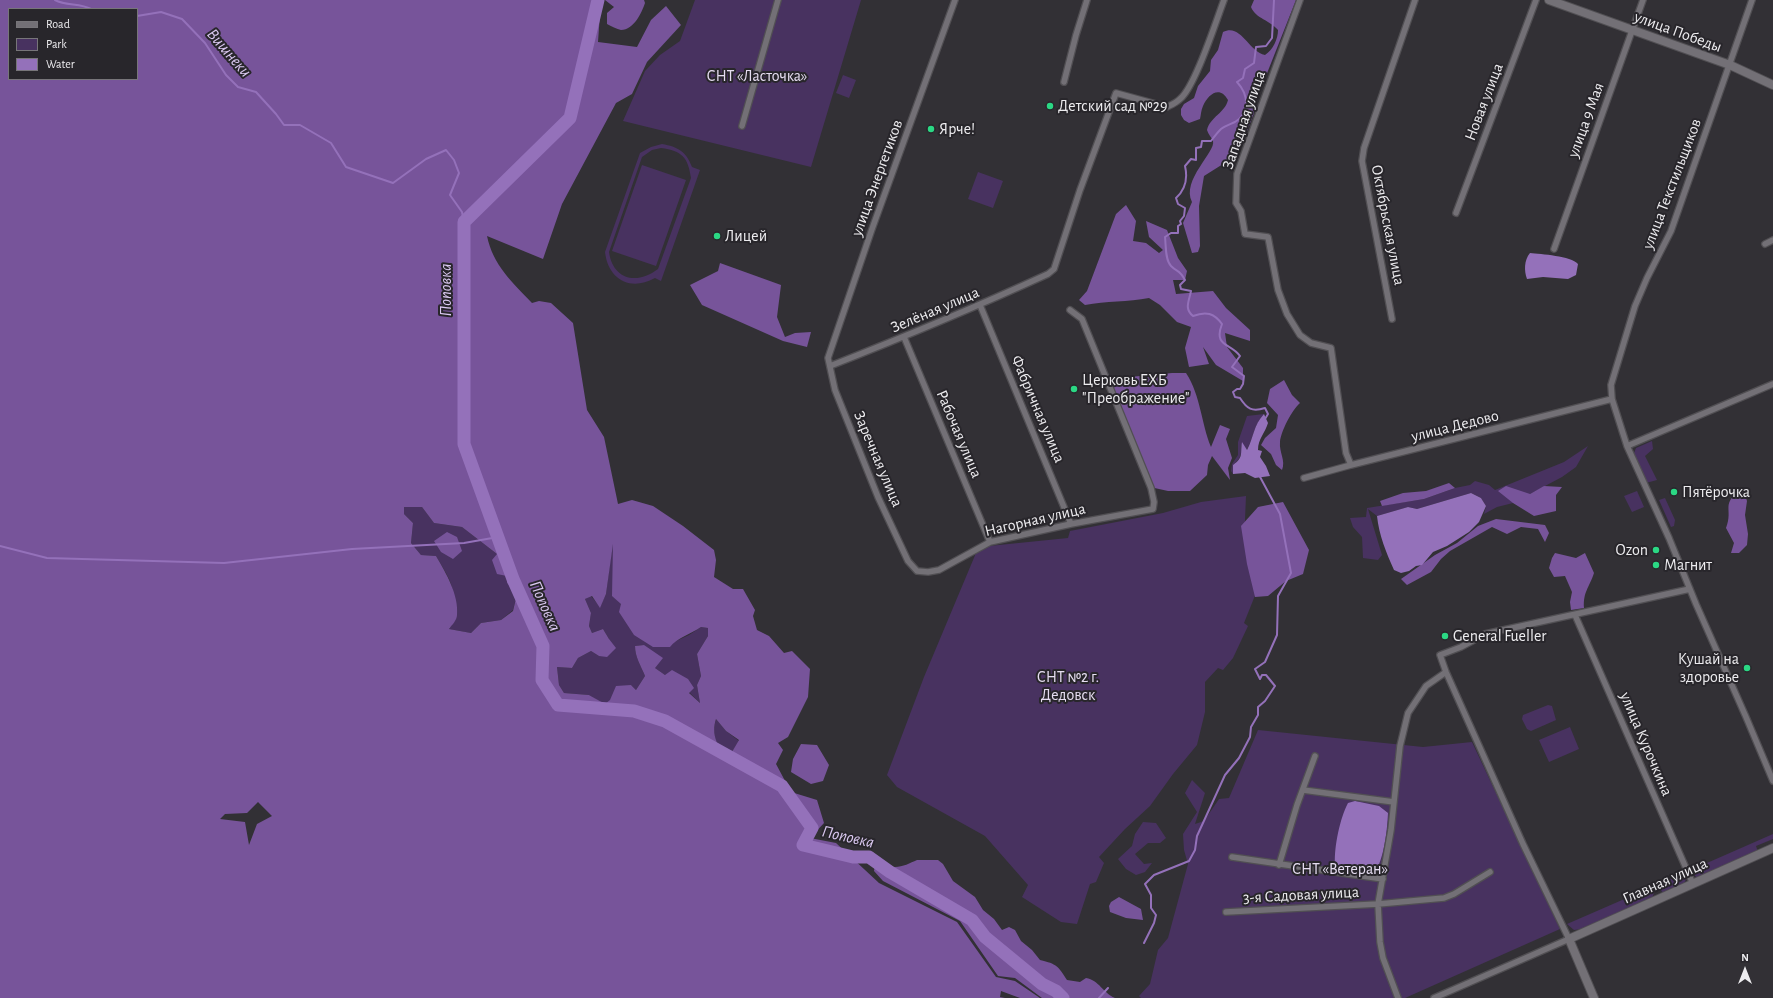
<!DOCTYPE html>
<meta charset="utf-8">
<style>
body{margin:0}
#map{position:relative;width:1773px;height:998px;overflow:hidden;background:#323035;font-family:"Alegreya Sans",sans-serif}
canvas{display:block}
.legend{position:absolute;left:8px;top:8px;width:130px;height:72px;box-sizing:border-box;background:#28262b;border:1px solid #777579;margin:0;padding:5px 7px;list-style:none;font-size:12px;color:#edecef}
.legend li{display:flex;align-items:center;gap:8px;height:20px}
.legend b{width:20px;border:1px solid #777579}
.north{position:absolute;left:1725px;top:950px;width:40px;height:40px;-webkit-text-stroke:3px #28262b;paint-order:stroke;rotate:0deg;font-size:11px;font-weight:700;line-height:16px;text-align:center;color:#edecef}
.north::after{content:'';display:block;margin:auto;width:14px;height:18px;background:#edecef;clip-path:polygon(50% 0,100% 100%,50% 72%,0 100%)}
</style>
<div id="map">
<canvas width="1773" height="998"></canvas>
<ul class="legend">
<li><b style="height:5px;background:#737076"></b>Road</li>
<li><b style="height:11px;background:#483260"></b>Park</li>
<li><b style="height:11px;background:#9471ba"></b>Water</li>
</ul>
<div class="north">N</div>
</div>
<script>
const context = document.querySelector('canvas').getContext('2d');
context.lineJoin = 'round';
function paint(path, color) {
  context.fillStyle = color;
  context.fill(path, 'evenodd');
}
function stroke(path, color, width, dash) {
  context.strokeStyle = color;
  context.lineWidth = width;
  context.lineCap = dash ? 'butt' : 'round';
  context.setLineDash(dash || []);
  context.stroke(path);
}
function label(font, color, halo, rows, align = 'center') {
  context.font = font + ' "Alegreya Sans",sans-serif';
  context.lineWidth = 4;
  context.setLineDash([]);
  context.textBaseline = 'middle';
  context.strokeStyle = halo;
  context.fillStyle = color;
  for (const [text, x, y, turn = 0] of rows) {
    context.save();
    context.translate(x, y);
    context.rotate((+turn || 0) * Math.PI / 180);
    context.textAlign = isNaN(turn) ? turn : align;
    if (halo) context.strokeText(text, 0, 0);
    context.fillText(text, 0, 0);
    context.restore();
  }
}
paint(new Path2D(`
 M695 0H861L811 167 623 121 645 71 660 55 680 41Z
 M843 75 856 80 849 98 836 93Z
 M662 144C678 147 686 151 692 167L700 170 661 281 655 278C630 292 608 279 605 252L640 153 651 147ZM661 148C682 151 688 157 691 178L658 269C637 285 613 280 609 252L642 157 652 150Z
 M642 165 686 180 656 266 612 251Z
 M978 172 1003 181 993 208 968 199Z
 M1264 414C1253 427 1254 438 1246 451L1241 445C1242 455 1240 459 1233 465V474L1231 471 1232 464 1238 455V442L1247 416Z
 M1652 441 1653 449 1645 456 1657 480 1646 483 1634 453 1636 448Z
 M1588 446 1576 467 1562 477 1513 503 1497 507 1484 514 1486 506 1481 498 1471 493 1417 509 1408 507 1377 516 1368 509 1382 555 1378 560 1363 558 1362 537 1353 527 1350 518 1366 517 1367 508 1424 499 1455 488 1470 485 1475 481 1489 485 1495 490 1564 462Z
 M1637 491 1644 507 1632 512 1624 496Z
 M1246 496 1244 543 1258 588 1244 623 1248 626 1233 658 1223 670 1218 668 1205 682V712L1197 745 1173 774 1150 806 1125 829 1099 857 1104 863 1096 882 1090 884 1077 924 1061 922 1022 897 1028 885 985 836 897 787 887 775 924 677 976 553 989 546 1068 538 1070 531 1163 513 1201 502Z
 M1665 498 1675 520 1674 526 1671 527 1659 500Z
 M404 507H422L434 523 462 527 497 554 508 576 507 583 517 594 513 610 501 620 481 623 471 633 449 629C454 623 454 619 454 611 455 585 449 578 436 556L421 555 411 543 413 523 404 514Z
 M613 539 674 642 689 635 701 627 708 628V636L697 654 701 676 697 685 700 703 689 692 655 668 644 645 635 646C635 657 641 666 645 676L636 690 631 685 605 705 589 695 564 693 559 685 557 667 572 668 578 658 591 651 599 656 609 639 603 629 592 633 589 626 591 613 585 599 591 596 600 607 606 594Z
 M1548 705 1552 706 1556 720 1531 731 1527 729 1522 719 1523 715Z
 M716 719 726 731 739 741 729 757C716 747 711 735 716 719Z
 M1570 727 1579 749 1549 762 1539 740Z
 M1258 730 1423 747 1472 742 1560 929 1405 998H1141L1139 996 1150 984 1158 950 1168 938 1188 864 1184 850 1183 834 1197 812 1185 793 1192 780 1205 793 1195 824 1204 821 1219 799 1229 798Z
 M1143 822 1156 823 1166 838 1160 843H1148L1135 854 1144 864 1152 863 1145 872 1136 875 1126 869 1118 859 1132 846 1135 834Z
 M1773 834V839L1756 846 1758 852 1700 877H1696L1691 870Z
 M1684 873 1686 879 1684 884 1663 893 1657 885Z
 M1652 887 1654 893 1652 898 1582 929 1574 930 1567 924Z`), '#483260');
paint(new Path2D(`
 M0 0H601L598 42 637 47 651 20 666 6 681 25 647 62 632 94 616 103 562 204 543 259 487 236C493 265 512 282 532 303L539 301 551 303 573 323 587 410 604 437 618 504 632 500 653 506 683 526 714 550 716 560 714 577 733 589H743L755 610 753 616 757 630 769 636 784 653 792 651 810 669 808 697 788 737 778 743 783 750 776 764 791 792 817 800 824 823 810 838 836 843 879 883 957 922 996 977 1015 981 1040 998H1020L1001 991 1000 997 1005 998H0ZM9 9H137V79H9ZM404 507H422L434 523 462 527 497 554 492 560 497 574 507 576V583L517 594 513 611 501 620 481 623 471 633 449 629C452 625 457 620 457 615 459 595 446 573 436 556L421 555 411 543 413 523 404 514ZM613 544 612 596 621 604 619 612 634 635 653 647H670C677 638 691 634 701 627L708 628V636L697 654 701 676 697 685 700 703 689 693 694 688 688 679 672 670 665 675 655 668 663 658 644 645 635 646C635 657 641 666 645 676L636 690 631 685 616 686 610 700 605 704 589 695 564 693 559 685 557 667 572 668 578 658 591 651 599 656 607 657 616 648 609 639 603 629 592 633 589 626 591 613 585 599 592 596 600 608 606 594ZM716 719 726 731 739 740 729 757C717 748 711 734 716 719ZM258 802 272 816 257 824 249 845 245 822 220 819 225 814 247 813Z
 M605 0H644L645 3C642 12 634 30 621 30 617 29 611 26 607 24V13L614 7Z
 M1254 0H1296L1258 96 1254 100V113L1235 162 1230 165 1223 164 1204 176 1199 206 1200 246 1198 252 1192 253 1183 223 1192 202C1181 180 1216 152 1213 141 1212 138 1208 134 1207 130 1210 117 1225 113 1228 100 1220 85 1208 94 1203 106 1201 110 1201 115 1200 119L1189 123 1184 120 1181 115V109L1184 104 1194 98 1198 86 1210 71 1211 60 1218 50 1223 32C1241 23 1248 51 1265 55 1273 50 1278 39 1278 30 1270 20 1256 19 1251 7Z
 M1126 205 1136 221 1133 241 1146 243 1159 253 1163 250 1149 237 1146 221 1167 230 1178 258 1187 271 1185 280H1173L1176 294 1213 291 1226 308 1250 330V341L1225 333 1227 347 1243 368V381L1216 365 1203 347 1209 364 1189 367 1185 348 1191 327 1177 322 1160 305 1149 298C1128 302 1106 301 1085 305L1079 300 1087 291 1116 214Z
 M720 263 781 285 777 317 785 337 795 333 811 332 807 347 783 341 702 305 690 285 718 271Z
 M1172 373H1186C1201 396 1201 423 1211 447L1220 425 1230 429 1226 439 1232 458 1228 468 1230 480 1212 456 1208 465 1207 475 1190 491H1168L1150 487 1108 379Z
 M1284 380 1292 395 1300 403C1292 410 1281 431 1280 442 1279 453 1286 460 1282 470L1276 465 1271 454 1261 445 1265 438 1276 428 1278 415 1267 403 1270 389Z
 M1449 483 1455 488 1424 499 1382 506 1380 501 1403 493 1426 491Z
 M1506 486 1530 494 1544 486 1562 487 1556 495V511L1534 516 1513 503 1498 491Z
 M1743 489 1747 501 1745 515 1748 534 1747 545 1739 553H1731L1734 543 1726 528C1734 508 1719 504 1743 489Z
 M1283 502 1309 550 1303 574 1286 581 1268 596 1255 597 1247 564 1241 526 1258 507Z
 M1496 519 1545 525 1549 533 1545 542 1538 529 1521 527 1507 534 1492 527 1450 551 1441 559 1431 572 1407 585 1401 579 1435 555 1457 543 1478 526Z
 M447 532 457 537 462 551 453 559 441 552 434 541Z
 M1555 553 1576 558 1585 553 1594 573C1589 588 1583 592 1584 608L1571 610 1570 602 1572 592 1565 576 1554 577 1549 568 1552 558Z
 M801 744 817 745 829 765 823 781 811 784 791 772 793 759Z
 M917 860H938L943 864 953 881 975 897 983 910 994 919 1002 930 1009 927 1015 930 1021 941 1032 950 1040 960C1057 964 1058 966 1067 980L1080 982 1086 978C1099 980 1103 993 1115 998H1042L1015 978 998 976 960 921 883 881 874 871 875 864C883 863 887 866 895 867 903 867 910 863 917 860Z
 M1119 897 1141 909 1143 920 1126 918 1110 912 1109 906 1111 902Z`), '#77549a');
paint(new Path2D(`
 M1530 253C1541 254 1571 256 1578 264L1576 275 1568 279 1543 277 1527 279C1524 271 1524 260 1530 253Z
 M1264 414 1268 423C1265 433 1258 439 1258 450L1262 451 1260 457 1266 466 1270 476 1255 478 1245 473 1233 474V465C1244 457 1240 454 1242 442L1247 450C1254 437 1253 426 1264 414Z
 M1471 493 1481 498 1486 506 1479 522 1469 532 1447 546 1433 552 1422 565 1416 566 1409 571 1401 573 1394 570C1386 552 1379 535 1377 516L1408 507 1417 509Z
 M1355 801 1379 806 1388 813C1387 831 1385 850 1378 867 1366 873 1347 871 1335 864 1334 847 1340 818 1348 803Z`), '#9471ba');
stroke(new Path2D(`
 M55 0C66 6 80 3 91 9
 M137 16 161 12 182 19 205 43 226 75 238 87 256 92 276 114 284 125H300L331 143 346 167 393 183 426 159 446 150 454 160 459 173 450 195 462 212 464 222
 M1265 419 1268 414 1265 408C1252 412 1247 409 1240 398L1235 397 1233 392 1237 389H1240L1243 384 1244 376 1232 367 1240 356C1231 343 1213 347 1222 324 1214 313 1206 311 1193 316 1184 309 1189 301 1191 291L1181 289 1180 285 1185 280C1179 269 1178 273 1171 266 1165 260 1166 245 1165 237L1171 233H1178V226L1181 224 1180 221 1184 216 1185 208 1178 204 1176 198C1186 189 1188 179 1185 166L1191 159 1196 160V148L1201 147 1202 141H1211C1214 137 1217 133 1221 129 1225 126 1231 124 1235 122 1251 112 1248 94 1237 82L1243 78 1245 69 1254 63 1256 47 1266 46 1272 38 1274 0
 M0 546 47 558 224 563 352 549 464 543 498 537
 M1144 943 1154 923 1156 915 1151 908V895L1145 884 1154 875 1189 861 1195 850 1197 836 1225 775 1239 758 1250 737 1251 727 1258 715V707L1265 701 1275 686 1266 675H1262L1260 679 1255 669 1265 662 1277 635 1278 596 1291 573 1280 514 1259 475
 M1099 998 1108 988`), '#9471ba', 2);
stroke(new Path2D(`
 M598 0 570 118 464 222V444L513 579 543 646 542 680 558 705 634 711 665 721 782 786 812 828 803 845 853 857H869L890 872 972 920 985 937 1042 984 1056 991 1063 998`), '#9471ba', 13);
const street = new Path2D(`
 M955 0 872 229 828 358 835 390 878 497 908 561 917 571 928 572 939 570 990 542 1071 524 1153 509 1154 502 1151 488 1082 319 1070 310
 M1300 0 1237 174 1236 203 1241 211 1245 234 1268 237 1278 290 1287 314 1300 335 1311 343 1331 348 1346 453 1351 465
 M1752 0 1671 231 1647 278 1635 306 1611 385 1612 399 1627 446 1669 538 1696 604 1746 717 1773 781
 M1064 82 1076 35 1087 0
 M742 126 778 0
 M1456 213 1536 0
 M1765 244 1773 240
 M1554 249 1643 0
 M980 305 1071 524
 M1392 319 1362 161 1364 148 1415 0
 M904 337 990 542
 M830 366C904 337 976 307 1048 274L1054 269 1080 190 1116 93 1167 107C1171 105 1176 103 1180 99 1195 87 1216 21 1224 0
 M1627 446 1773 384
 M1304 478 1351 465 1612 399
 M1575 615 1693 884
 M1303 790 1394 802
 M1232 857 1383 879
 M1279 865 1297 805 1315 756
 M1226 912 1378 904 1444 898 1454 894 1490 872
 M1398 998 1383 958 1380 942 1378 904 1391 830 1400 746 1408 713 1426 686 1446 672
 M1434 998 1569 939 1523 844 1446 672 1440 655 1461 647 1485 634 1690 589`);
const secondary = new Path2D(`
 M1549 0 1730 65 1773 85
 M1594 998 1569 939 1773 848`);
stroke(street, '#514f53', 8);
stroke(secondary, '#514f53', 10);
stroke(street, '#737076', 5.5);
stroke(secondary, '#737076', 8);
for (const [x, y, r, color] of [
 [1050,106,4,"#2bd884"],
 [931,129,4,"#2bd884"],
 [717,236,4,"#2bd884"],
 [1074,389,4,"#2bd884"],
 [1674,492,4,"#2bd884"],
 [1656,550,4,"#2bd884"],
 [1656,565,4,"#2bd884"],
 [1445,636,4,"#2bd884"],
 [1747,668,4,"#2bd884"]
]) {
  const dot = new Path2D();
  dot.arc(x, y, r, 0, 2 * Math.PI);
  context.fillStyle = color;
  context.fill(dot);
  stroke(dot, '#28262b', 1.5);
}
label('16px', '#edecef', '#28262b', [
 ["улица Победы",1678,32,20],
 ["Новая улица",1484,102,-69],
 ["Западная улица",1244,120,-71],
 ["улица 9 Мая",1586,120,-70],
 ["улица Энергетиков",877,178,-70],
 ["улица Текстильщиков",1672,184,-69],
 ["Октябрьская улица",1388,225,79],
 ["Зелёная улица",935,310,-23],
 ["Фабричная улица",1038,409,67],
 ["улица Дедово",1455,426,-14],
 ["Рабочая улица",959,434,67],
 ["Заречная улица",878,459,67],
 ["Нагорная улица",1035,520,-13],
 ["улица Курочкина",1646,744,67],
 ["Главная улица",1665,881,-24],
 ["3-я Садовая улица",1301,895,-3]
]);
label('16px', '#e6ddf1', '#28262b', [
 ["СНТ «Ласточка»",757,76],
 ["СНТ №2 г.",1068,677],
 ["Дедовск",1068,695],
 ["СНТ «Ветеран»",1340,869]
]);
label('16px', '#edecef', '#28262b', [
 ["Детский сад №29",1058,106],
 ["Ярче!",939,129],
 ["Лицей",725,236],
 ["Церковь ЕХБ",1082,380],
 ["\"Преображение\"",1082,398],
 ["Пятёрочка",1682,492],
 ["Ozon",1648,550,"right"],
 ["Магнит",1664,565],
 ["General Fueller",1453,636],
 ["Кушай на",1739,659,"right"],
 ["здоровье",1739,677,"right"]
], 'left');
label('italic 17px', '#dbc9f1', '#28262b', [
 ["Вишнеки",229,53,49],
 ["Поповка",446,290,-90],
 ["Поповка",545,606,66],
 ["Поповка",848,837,13]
]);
</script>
